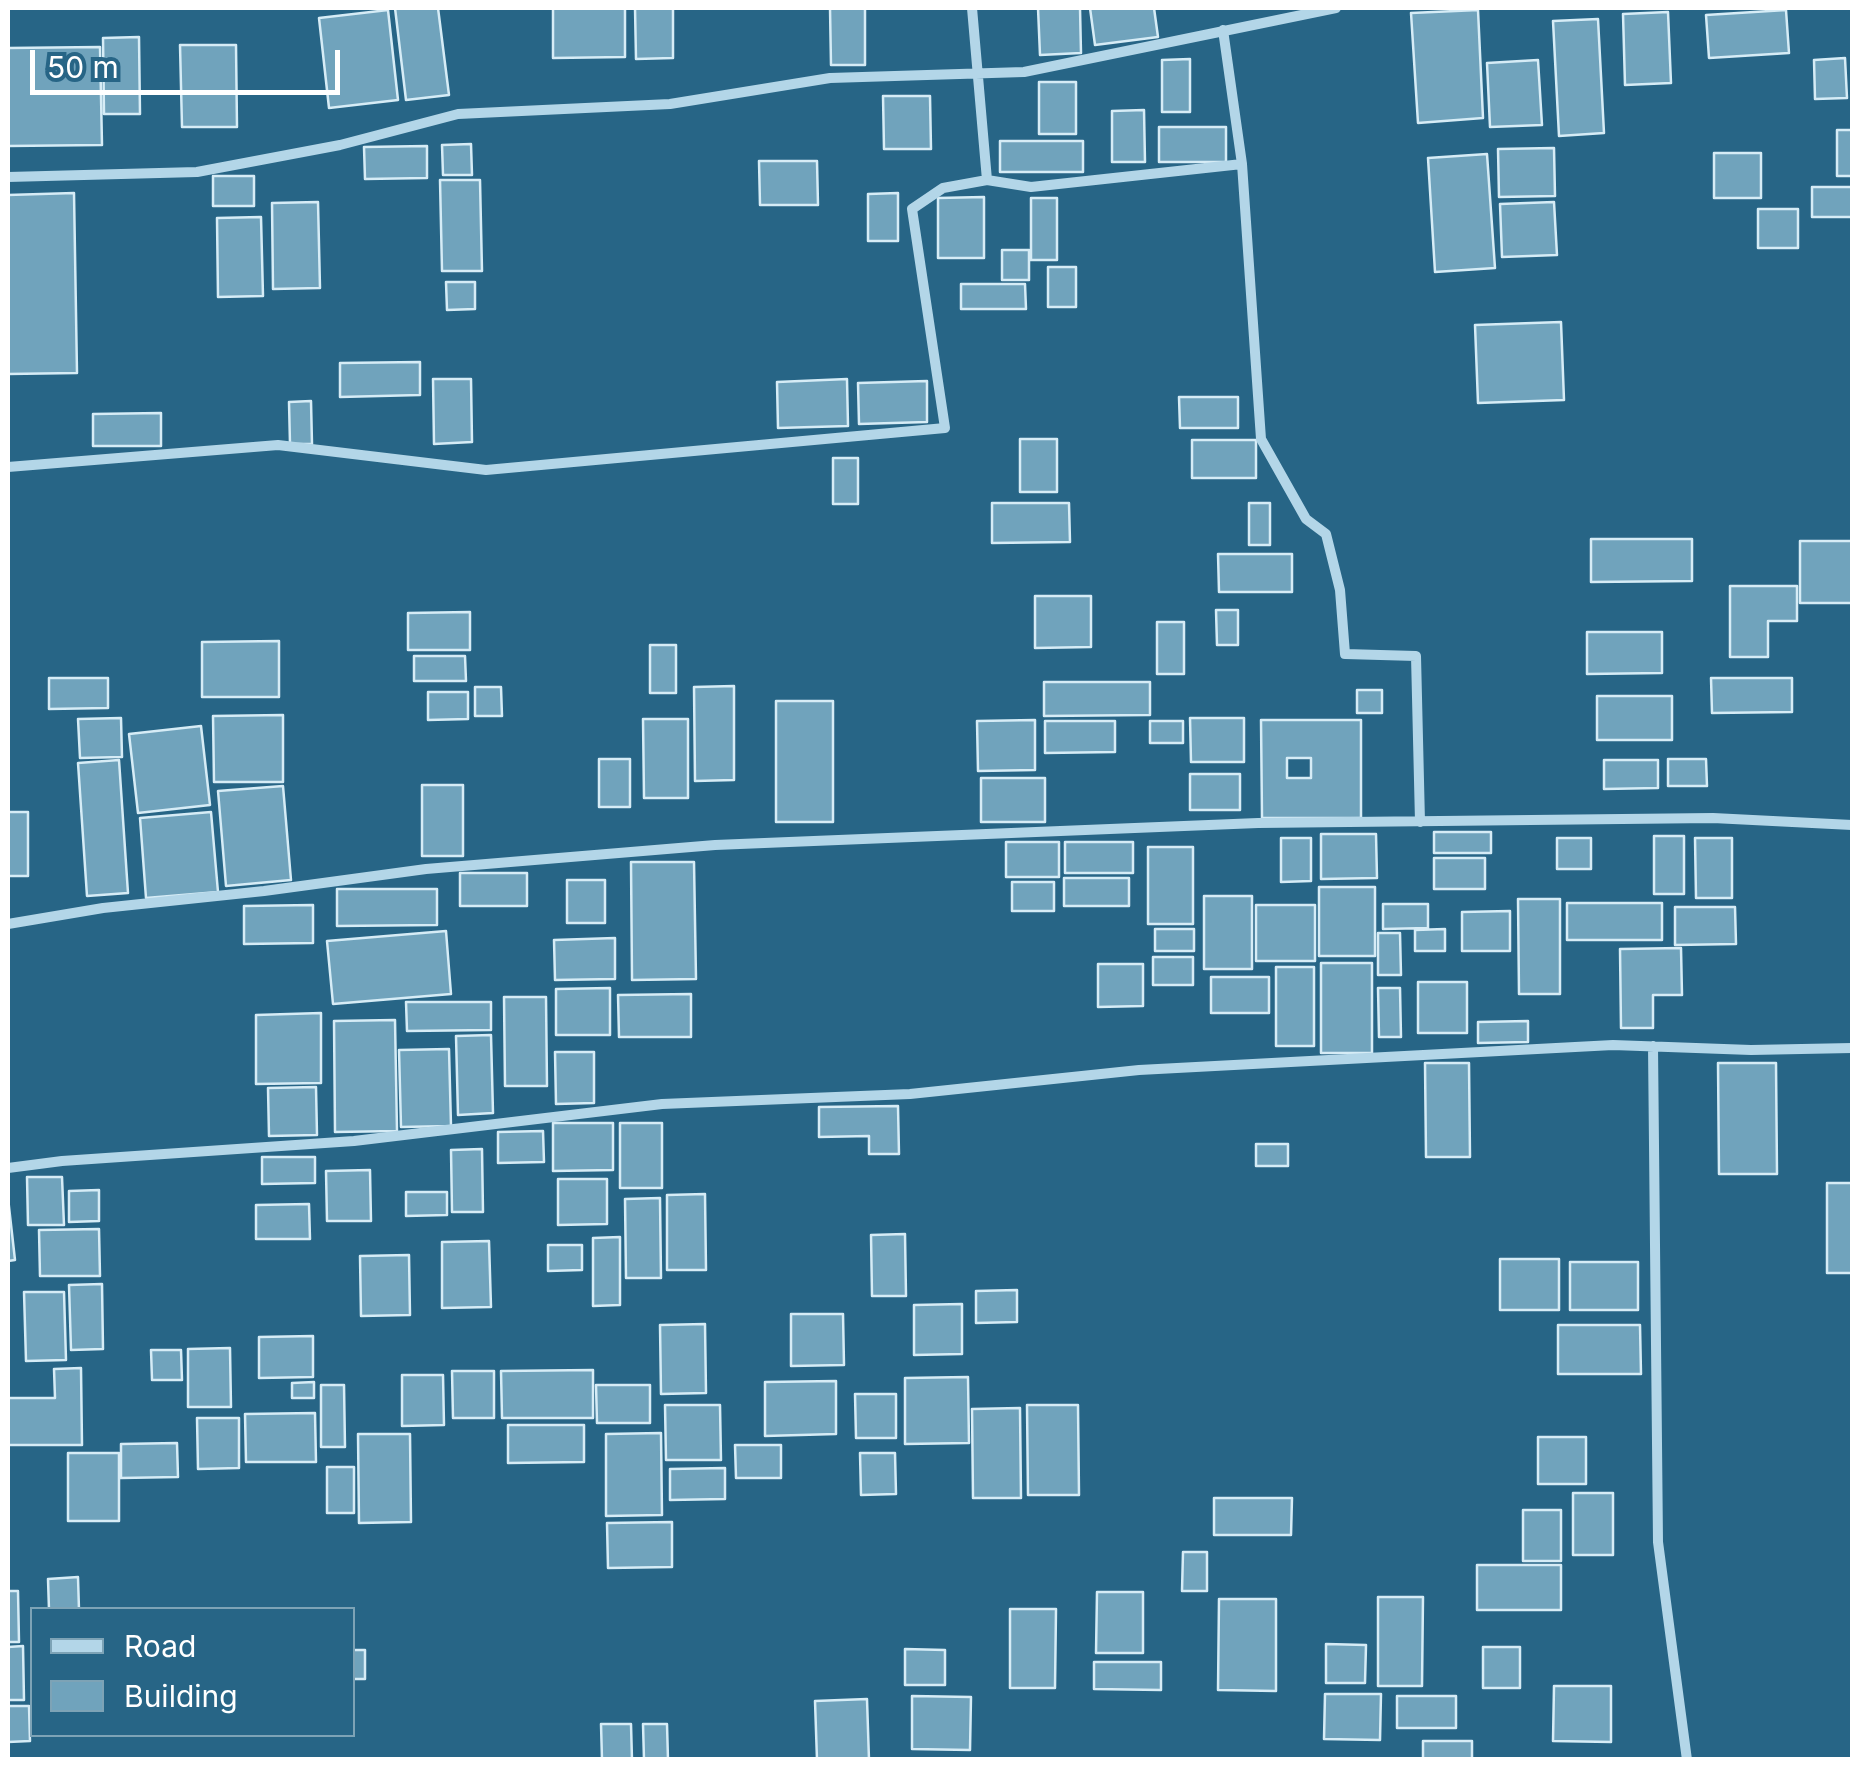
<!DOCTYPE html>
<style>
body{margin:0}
#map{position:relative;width:1860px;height:1767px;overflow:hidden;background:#276586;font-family:Inter,sans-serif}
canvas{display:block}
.frame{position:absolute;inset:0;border:10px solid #fff;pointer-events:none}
.legend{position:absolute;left:30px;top:1607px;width:325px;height:130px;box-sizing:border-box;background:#276586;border:2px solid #7da3b6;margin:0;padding:12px 18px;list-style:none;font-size:30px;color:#fff}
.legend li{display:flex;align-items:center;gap:20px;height:50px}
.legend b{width:50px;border:2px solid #7da3b6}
.scale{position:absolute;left:30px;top:50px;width:310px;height:45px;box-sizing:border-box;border:5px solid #fff;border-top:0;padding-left:12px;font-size:30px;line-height:35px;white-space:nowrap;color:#fff;-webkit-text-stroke:8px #276586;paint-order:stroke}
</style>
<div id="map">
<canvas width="1860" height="1767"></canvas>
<div class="frame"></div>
<ul class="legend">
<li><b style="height:12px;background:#b3d6e8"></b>Road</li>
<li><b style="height:28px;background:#70a3bc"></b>Building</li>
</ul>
<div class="scale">50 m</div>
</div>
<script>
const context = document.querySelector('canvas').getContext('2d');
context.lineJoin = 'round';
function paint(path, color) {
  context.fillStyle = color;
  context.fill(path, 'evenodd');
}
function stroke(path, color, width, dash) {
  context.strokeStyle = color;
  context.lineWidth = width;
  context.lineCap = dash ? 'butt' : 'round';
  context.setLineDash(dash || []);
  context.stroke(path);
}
const building = new Path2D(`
 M395 8H438L449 95 406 100Z
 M553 8H625V57L553 58Z
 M635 8H673V58L636 59Z
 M830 8H865V65H831Z
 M1038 8H1080L1081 53 1040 55Z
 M1090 8H1154L1158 37 1095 45Z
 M388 10 398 100 329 108 319 18Z
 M1478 10 1483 118 1418 123 1411 13Z
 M1786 10 1789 53 1709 58 1706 15Z
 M1668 12 1671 83 1625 85 1623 14Z
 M1598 19 1604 133 1559 136 1553 21Z
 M139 37 140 114H104L103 38Z
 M180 45H236L237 127H182Z
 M100 47 102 145 8 146V48Z
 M1845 58 1847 98 1815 99 1814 60Z
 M1190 59V112H1162V60Z
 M1538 60 1542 125 1490 127 1487 63Z
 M1039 82H1076V134H1039Z
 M883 96H930L931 149H884Z
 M1144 110 1145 162H1112V111Z
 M1159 127H1226V162H1159Z
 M1837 130H1852V176H1837Z
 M1000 141H1083V172H1000Z
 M471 144 472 175H443L442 145Z
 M427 146V178L365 179 364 147Z
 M1554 148 1555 196 1499 197 1498 149Z
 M1714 153H1761V198H1714Z
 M1487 154 1495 268 1435 272 1428 158Z
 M759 161H817L818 205H760Z
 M213 176H254V206H213Z
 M440 180H480L482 271H442Z
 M1812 187H1852V217H1812Z
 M74 193 77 373 8 374V195Z
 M898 193V241H868V194Z
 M984 197V258H938V198Z
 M1031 198H1057V260H1031Z
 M318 202 320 288 273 289 272 203Z
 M1554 202 1557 255 1502 257 1500 204Z
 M1758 209H1798V248H1758Z
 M261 217 263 296 218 297 217 218Z
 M1002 250H1029V280H1002Z
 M1048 267H1076V307H1048Z
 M446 282H475V309L447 310Z
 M961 284H1025L1026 309H961Z
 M1561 322 1564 400 1478 403 1475 325Z
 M420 362V395L340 397V363Z
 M433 379H471L472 442 434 444Z
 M847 379 848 426 778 428 777 382Z
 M927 381V422L859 424 858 383Z
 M1179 397H1238V428H1180Z
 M311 401 312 444H290L289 402Z
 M161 413V446H93V414Z
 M1020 439H1057V492H1020Z
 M1192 440H1256V478H1192Z
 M833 458H858V504H833Z
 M992 503H1069L1070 542 992 543Z
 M1249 503H1270V545H1249Z
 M1591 539H1692V581L1591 582Z
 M1800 541H1852V603H1800Z
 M1218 554H1292V592H1219Z
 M1730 586H1797V621H1768V657H1730Z
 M1035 596H1091V647L1035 648Z
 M1216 610H1238V645H1217Z
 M470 612V650H408V613Z
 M1157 622H1184V674H1157Z
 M1587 632H1662V673L1587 674Z
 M279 641V697H202V642Z
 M650 645H676V693H650Z
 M414 656H465L466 681H414Z
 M49 678H108V708L49 709Z
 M1711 678H1792V712L1712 713Z
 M1044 682H1150V715L1044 716Z
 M734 686V780L695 781 694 687Z
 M475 687H501L502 716H475Z
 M1357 690H1382V713H1357Z
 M428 692H468V719L428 720Z
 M1597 696H1672V740H1597Z
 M776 701H833V822H776Z
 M283 715V782H214L213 716Z
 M121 718 122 757 80 758 78 719Z
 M1190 718H1244V762H1191Z
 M643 719H688V798H644Z
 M1035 720V770L978 771 977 721Z
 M1261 720H1361V818H1262ZM1287 758H1311V778H1287Z
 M1045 721H1115V752L1045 753Z
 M1150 721H1183V743H1150Z
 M201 726 210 805 138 813 129 734Z
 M599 759H630V807H599Z
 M1668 759H1706L1707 786H1668Z
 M119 760 128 893 87 896 78 763Z
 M1604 760H1658V788L1604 789Z
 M1190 774H1240V810H1190Z
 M981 778H1045V822H981Z
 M422 785H463V856H422Z
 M283 786 291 880 226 886 218 791Z
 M8 812H28V876H8Z
 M211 812 218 892 146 898 140 818Z
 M1434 832H1491V853H1434Z
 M1321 834H1376L1377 878 1321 879Z
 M1654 836H1684V894H1654Z
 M1281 838H1311V881L1281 882Z
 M1557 838H1591V869H1557Z
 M1695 838H1732V898H1696Z
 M1006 842H1059V877H1006Z
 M1065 842H1133V873H1065Z
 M1148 847H1193V924H1148Z
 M1434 858H1485V889H1434Z
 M631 862H694L696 979 632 980Z
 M460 873H527V906H460Z
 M1064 878H1129V906H1064Z
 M567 880H605V923H567Z
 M1012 882H1054V911H1012Z
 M1319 887H1375V956H1319Z
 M337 889H437V925L337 926Z
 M1204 896H1252V969H1204Z
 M1518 899H1560V994H1519Z
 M1567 903H1662V940H1567Z
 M1383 904H1428V928L1383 929Z
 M313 905V943L244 944V906Z
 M1256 905H1315V961H1256Z
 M1675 907H1735L1736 944 1675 945Z
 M1510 911V951H1462V912Z
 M1155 929H1194V951H1155Z
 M1445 929V951H1415V930Z
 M446 931 451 994 333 1004 327 941Z
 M1378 933H1400L1401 975H1378Z
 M615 938V979L555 980 554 940Z
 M1681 948 1682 995H1653V1028H1621L1620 949Z
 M1153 957H1193V985H1153Z
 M1321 963H1372V1053H1321Z
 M1098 964H1143V1006L1098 1007Z
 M1276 967H1314V1046H1276Z
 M1211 977H1269V1013H1211Z
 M1418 982H1467V1033H1418Z
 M610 988V1035H556V989Z
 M1378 988H1400L1401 1037H1379Z
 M691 994V1037H619L618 995Z
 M504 997H546L547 1086H505Z
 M406 1002H491V1030L407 1031Z
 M321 1013V1083L256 1084V1015Z
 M395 1020 397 1131 335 1132 334 1021Z
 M1528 1021V1042L1478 1043V1022Z
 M491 1035 493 1113 458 1115 456 1036Z
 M449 1049 451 1126 401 1127 399 1050Z
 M555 1052H594V1103L556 1104Z
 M1425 1063H1469L1470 1157H1426Z
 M1718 1063H1776L1777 1174H1719Z
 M316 1087 317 1135 269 1136 268 1088Z
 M898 1106 899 1154H869V1136L819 1137V1107Z
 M553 1123H613V1170L553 1171Z
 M620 1123H662V1188H620Z
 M543 1131 544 1162 498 1163V1132Z
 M1256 1144H1288V1166H1256Z
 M482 1149 483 1212H452L451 1150Z
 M262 1157H315V1183L262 1184Z
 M370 1170 371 1221H327L326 1171Z
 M27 1177H62L64 1225H28Z
 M558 1179H607V1224L558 1225Z
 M1827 1183H1852V1273H1827Z
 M99 1190V1221L69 1222V1191Z
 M406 1192H447V1215L406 1216Z
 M705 1194 706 1270H667V1195Z
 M8 1198 15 1260 8 1261Z
 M660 1198 661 1278H626L625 1199Z
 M309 1204 310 1239H256V1205Z
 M99 1229 100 1276H40L39 1230Z
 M905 1234 906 1296H872L871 1235Z
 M620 1237V1305L593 1306V1238Z
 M489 1241 491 1307 442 1308V1242Z
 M548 1245H582V1270L548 1271Z
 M409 1255 410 1315 361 1316 360 1256Z
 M1500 1259H1559V1310H1500Z
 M1570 1262H1638V1310H1570Z
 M102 1284 103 1349 71 1350 69 1285Z
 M1017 1290V1322L976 1323V1291Z
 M24 1292H64L66 1360 26 1361Z
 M962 1304V1354L914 1355V1305Z
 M791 1314H843L844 1365 791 1366Z
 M705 1324 706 1393 661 1394 660 1325Z
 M1558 1325H1640L1641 1374H1558Z
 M313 1336V1377L259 1378V1337Z
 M230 1348 231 1407H188V1349Z
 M151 1350H181L182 1380H152Z
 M81 1368 82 1445H8V1398H55L54 1369Z
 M593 1370V1418H502L501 1371Z
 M452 1371H494V1418H453Z
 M402 1375H443L444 1425 402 1426Z
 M968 1377 969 1443 905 1444V1378Z
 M836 1381V1434L765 1436V1382Z
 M314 1382V1398H292V1383Z
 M321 1385H344L345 1447H321Z
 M596 1385H650V1423H597Z
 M855 1394H896V1438H856Z
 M665 1405H720L721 1460H666Z
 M1027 1405H1078L1079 1495H1028Z
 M1020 1408 1021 1498H973L972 1409Z
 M315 1413 316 1462H246L245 1414Z
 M197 1418H239V1468L198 1469Z
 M508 1425H584V1462L508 1463Z
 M661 1433 662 1515 606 1516V1434Z
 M358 1434H410L411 1522 359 1523Z
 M1538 1437H1586V1484H1538Z
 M177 1443 178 1477 121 1478V1444Z
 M735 1445H781V1478H736Z
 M68 1453H119V1521H68Z
 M860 1453H895L896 1494 861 1495Z
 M327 1467H354V1513H327Z
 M725 1468V1499L670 1500V1469Z
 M1573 1493H1613V1555H1573Z
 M1214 1498H1292L1291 1535H1214Z
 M1523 1510H1561V1561H1523Z
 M672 1522V1567L608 1568 607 1523Z
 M1183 1552H1207V1591H1182Z
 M1477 1565H1561V1610H1477Z
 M78 1577 79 1610H49L48 1579Z
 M8 1591H18L19 1642H8Z
 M1097 1592H1143V1653H1096Z
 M1378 1597H1423L1422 1686H1378Z
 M1219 1599H1276V1691L1218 1690Z
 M1010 1609H1056L1055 1688H1010Z
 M1326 1644 1366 1645 1365 1683H1326Z
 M23 1646 24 1700H8V1647Z
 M1483 1647H1520V1688H1483Z
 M905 1649 945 1650V1685H905Z
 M352 1650H365V1679H352Z
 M1094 1662H1161V1690L1094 1689Z
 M1554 1686H1611V1742L1553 1741Z
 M1325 1694H1381L1380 1740 1324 1739Z
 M912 1696 971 1697 970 1750 912 1749Z
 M1397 1696H1456V1728H1397Z
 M867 1699 869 1760H817L815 1701Z
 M8 1706H29L30 1741 8 1742Z
 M601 1724H631L632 1760H602Z
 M643 1724H667L668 1760H644Z
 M1423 1741H1472V1760H1423Z`);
paint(building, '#70a3bc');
stroke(building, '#d6ecf6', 2.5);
stroke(new Path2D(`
 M972 8 987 180
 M1242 164 1261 439 1306 519 1326 534 1340 590 1345 654 1416 656 1420 822
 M8 177 197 172 340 145 458 114 670 104 830 78 1024 72 1336 8
 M8 467 278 445 486 470 945 428 912 209 943 188 987 180 1031 187 1242 164 1223 30
 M8 924 103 908 264 891 426 869 715 845 1258 823 1713 818 1852 825
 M1653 1046 1658 1542 1687 1760
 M8 1168 62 1161 354 1141 662 1104 910 1094 1139 1070 1613 1045 1751 1050 1852 1048`), '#b3d6e8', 10);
</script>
